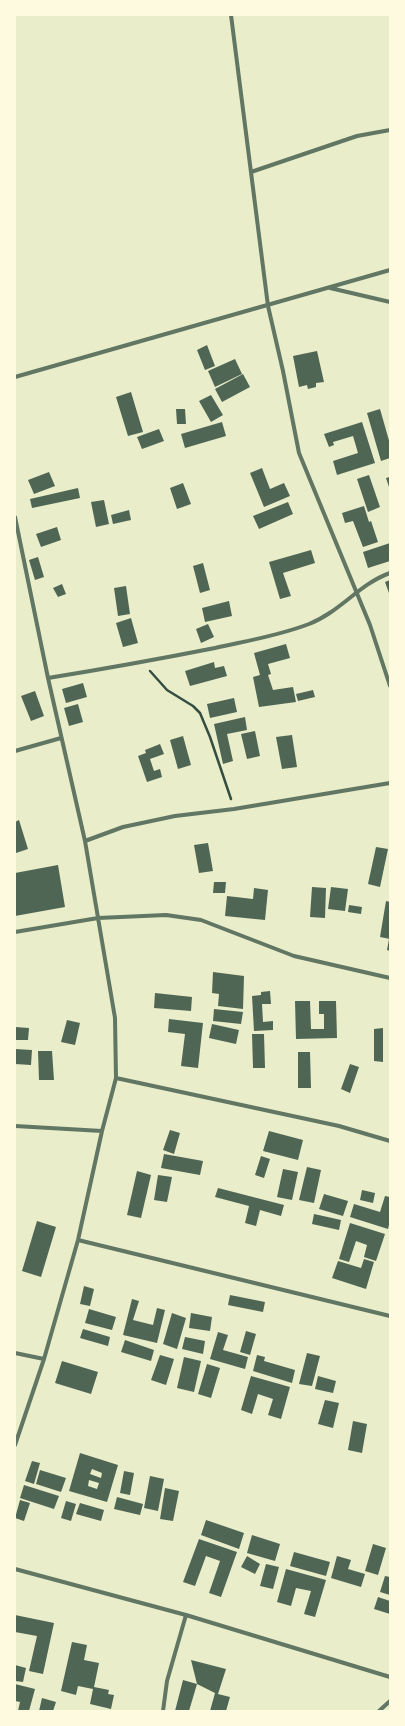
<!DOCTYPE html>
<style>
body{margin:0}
#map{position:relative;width:405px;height:1726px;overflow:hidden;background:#e9edc9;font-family:"Source Sans 3",sans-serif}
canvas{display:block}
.frame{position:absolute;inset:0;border:16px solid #fefae0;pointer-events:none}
</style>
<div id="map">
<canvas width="405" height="1726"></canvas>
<div class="frame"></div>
</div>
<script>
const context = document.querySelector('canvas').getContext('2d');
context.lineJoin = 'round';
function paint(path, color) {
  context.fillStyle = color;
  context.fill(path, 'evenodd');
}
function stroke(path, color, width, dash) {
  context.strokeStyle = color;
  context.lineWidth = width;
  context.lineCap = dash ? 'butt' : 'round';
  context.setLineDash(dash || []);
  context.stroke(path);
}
paint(new Path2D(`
 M207 345 215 366 205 370 197 350Z
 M317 351 324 382 316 383V387L308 389 307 385 299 387 293 356Z
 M235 359 242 374 215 387 208 371Z
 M243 374 250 387 222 402 215 389Z
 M131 392 143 432 128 436 116 397Z
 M211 395 223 415 211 422 199 401Z
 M176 409H185L186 424H177Z
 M380 409 390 444V458L381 461 367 413Z
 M222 422 226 436 185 448 181 434Z
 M362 422 375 463 337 475 333 461 358 453 353 436 333 442 334 445 329 447 324 434Z
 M159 429 164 441 142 449 137 437Z
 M262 468 270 489 284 483 290 496 264 507 250 473Z
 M49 472 55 486 34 494 28 480Z
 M369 475 380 507 368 512 357 479Z
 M390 477V490L386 478Z
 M183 483 191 504 177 509 170 488Z
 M78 488 80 498 32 508 30 499Z
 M104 500 109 524 96 527 91 502Z
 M288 502 293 514 259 529 253 516Z
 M364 506 369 522 371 521 378 542 363 547 353 521 345 523 342 513Z
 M129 510 131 520 113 524 111 515Z
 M57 527 61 540 41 547 36 534Z
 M390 543V561L368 568 363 552Z
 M311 550 315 563 283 573 291 596 280 599 269 562Z
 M38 557 44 577 35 580 29 560Z
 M203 563 210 590 200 593 193 566Z
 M390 580V596L385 582Z
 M62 584 66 594 58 597 53 588Z
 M126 586 130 614 118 616 114 588Z
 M229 601 232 616 205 622 202 608Z
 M131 618 138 643 123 647 116 623Z
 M208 624 214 637 201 643 196 629Z
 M286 644 290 658 268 664 271 674 268 675 273 690 293 687 296 702 259 707 253 677 260 675 254 653Z
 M214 662 215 668 224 666 227 676 190 686 185 671Z
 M83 683 87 697 66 703 62 689Z
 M313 690 315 697 298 701 296 694Z
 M35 691 44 716 31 721 21 696Z
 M234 698 237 712 210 718 207 704Z
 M78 704 83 722 69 726 64 708Z
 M245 717 247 730 227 734 233 761 223 764 214 724Z
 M255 731 260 756 247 759 241 734Z
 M292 735 297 767 282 769 276 737Z
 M183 736 191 765 178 769 170 740Z
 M160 744 164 754 150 759 154 771 160 769 162 777 147 782 138 756 146 753 145 750Z
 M19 820 28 849 16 853 15 822Z
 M208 843 213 871 199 873 194 845Z
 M376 847 388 849 380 887 368 884Z
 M58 865 65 907 15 916V873Z
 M214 882H226L225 893H213Z
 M312 887 326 888 325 918 310 917Z
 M331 887 348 889 345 911 328 909Z
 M254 888 268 890 265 920 225 916 227 896 253 899Z
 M386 901 390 902V939L380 937Z
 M349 905 362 907 361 914 348 912Z
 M389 939H390V951L387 950Z
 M213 972 244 976 243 1009 218 1006 219 994 212 993Z
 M270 991 271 1004H262L263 1022 273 1021V1030L254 1031 252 996 261 995V992Z
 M155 993 192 997 191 1011 154 1008Z
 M295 1001H310L311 1029H324V1014H319V1001H336L337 1038 296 1039Z
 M214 1009 243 1012 241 1024 213 1021Z
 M169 1019 203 1023 198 1068 181 1066 185 1034 168 1032Z
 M67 1020 80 1023 75 1045 61 1042Z
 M212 1024 239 1030 236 1044 209 1038Z
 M15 1027 29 1028 28 1040H15Z
 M383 1028V1062L374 1061V1029Z
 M252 1034H264L265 1068H253Z
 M15 1049 32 1050 31 1065 15 1064Z
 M38 1051H52L54 1080H39Z
 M298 1052H310L311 1088H298Z
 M350 1064 359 1067 350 1093 341 1089Z
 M170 1130 180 1133 174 1154 163 1150Z
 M269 1131 303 1140 298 1160 263 1151Z
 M164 1154 203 1161 200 1175 161 1168Z
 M261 1156 270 1159 264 1178 255 1175Z
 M307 1167 321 1170 314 1203 299 1200Z
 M283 1169 298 1172 292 1200 277 1197Z
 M137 1171 151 1175 141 1218 127 1215Z
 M158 1175 172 1177 167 1202 154 1200Z
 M218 1188 284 1205 281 1216 260 1210 256 1226 245 1223 249 1206 215 1197Z
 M362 1190 375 1193 373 1203 360 1200Z
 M324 1194 348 1201 343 1216 319 1209Z
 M385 1196 390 1197V1221L388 1229 350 1217 354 1204 380 1212Z
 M314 1214 341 1220 339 1230 312 1224Z
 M37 1221 56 1227 41 1277 22 1271Z
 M350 1223 385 1234 376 1261 364 1257 367 1245 356 1241 349 1262 339 1259Z
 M364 1259 374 1262 366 1289 332 1278 338 1261 361 1268Z
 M84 1286 94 1289 90 1306 80 1304Z
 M230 1295 265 1302 263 1312 228 1305Z
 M132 1299 139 1301 133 1320 153 1325 157 1308 165 1310 157 1343 123 1335Z
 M89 1309 116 1317 112 1330 85 1323Z
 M172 1313 186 1318 177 1349 163 1344Z
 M191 1313 212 1317 210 1331 189 1328Z
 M83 1329 110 1337 108 1346 80 1338Z
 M246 1331 256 1334 250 1355 240 1352Z
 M218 1332 228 1335 223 1350 248 1357 245 1369 210 1359Z
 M185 1337 205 1341 203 1354 182 1349Z
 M125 1340 154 1350 151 1361 121 1352Z
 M307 1353 320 1356 312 1386 299 1384Z
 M160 1355 174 1359 166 1385 151 1380Z
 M257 1355 265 1357 264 1361 295 1370 292 1383 253 1371Z
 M184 1357 201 1361 194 1392 177 1388Z
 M62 1361 98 1372 91 1394 55 1383Z
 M207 1364 220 1368 211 1398 198 1394Z
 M251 1376 290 1387 281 1419 268 1415 273 1399 258 1394 252 1414 241 1410Z
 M318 1376 336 1381 333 1393 315 1389Z
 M325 1400 339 1403 333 1428 318 1424Z
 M353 1421 367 1424 362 1453 348 1450Z
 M80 1453 118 1465 107 1502 69 1491ZM92 1469 102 1473 101 1478 90 1474ZM89 1480 99 1483 97 1489 88 1486Z
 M32 1461 40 1463 34 1484 25 1481Z
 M40 1470 66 1478 61 1492 36 1484Z
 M124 1471 134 1473 130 1495 120 1493Z
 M150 1476 164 1479 158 1511 144 1508Z
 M24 1485 59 1496 54 1509 20 1498Z
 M165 1488 179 1491 173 1521 160 1519Z
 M117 1497 143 1504 140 1515 114 1509Z
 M20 1500 30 1503 24 1521 15 1518Z
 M66 1501 76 1504 71 1521 61 1518Z
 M80 1503 104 1510 101 1521 76 1514Z
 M206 1520 244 1533 239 1549 201 1535Z
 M252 1535 280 1544 275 1561 247 1553Z
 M199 1539 237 1552 221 1597 209 1593 220 1561 206 1556 195 1586 183 1582Z
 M373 1544 386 1548 378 1575 365 1571Z
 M294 1552 330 1562 326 1576 290 1566Z
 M247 1556 260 1564 255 1574 241 1567Z
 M337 1556 351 1560 348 1569 365 1574 361 1587 331 1578Z
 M266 1564 279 1567 273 1589 260 1586Z
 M286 1569 326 1580 315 1617 304 1614 311 1591 296 1588 291 1606 277 1602Z
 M385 1576 390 1577V1595L380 1592Z
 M378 1597 390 1601V1614L374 1609Z
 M15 1615 54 1623 43 1674 29 1671 37 1636 15 1632Z
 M72 1642 87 1645 84 1660 99 1663 94 1687 109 1690 108 1694 114 1695 111 1709 90 1704 93 1689 78 1686 76 1695 61 1691Z
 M191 1660 226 1669 218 1694 230 1697 226 1711H210L215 1693 197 1684 189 1711H175L183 1680 197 1684Z
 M15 1665 26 1668 23 1682 15 1681Z
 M15 1684 35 1689 29 1711H18L20 1702 15 1701Z
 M42 1698 56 1702 53 1711H39Z`), '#4f6655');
stroke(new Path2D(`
 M150 671 167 690 193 706 200 713 210 737 231 799`), '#344e41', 2.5);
stroke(new Path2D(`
 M231 15 268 306 283 371 299 453 370 625 390 686
 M251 172 357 136 390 130
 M330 288 390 302
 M15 377 390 270
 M15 517 48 678 85 841 115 1018 116 1078 102 1131 78 1240 44 1359 15 1445
 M48 678C104 669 159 659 215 648 246 641 278 636 309 624 340 612 359 584 390 573
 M15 751 61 738
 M85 841 123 827 175 816 234 809 390 783
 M15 932 98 918 166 915 201 920 294 956 390 978
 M116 1078 339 1126 390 1141
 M15 1126 102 1131
 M78 1240 390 1316
 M15 1353 44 1359
 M15 1569 186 1615 390 1677
 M163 1711 167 1681 186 1615
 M379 1711 390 1701`), '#617663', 4);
</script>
